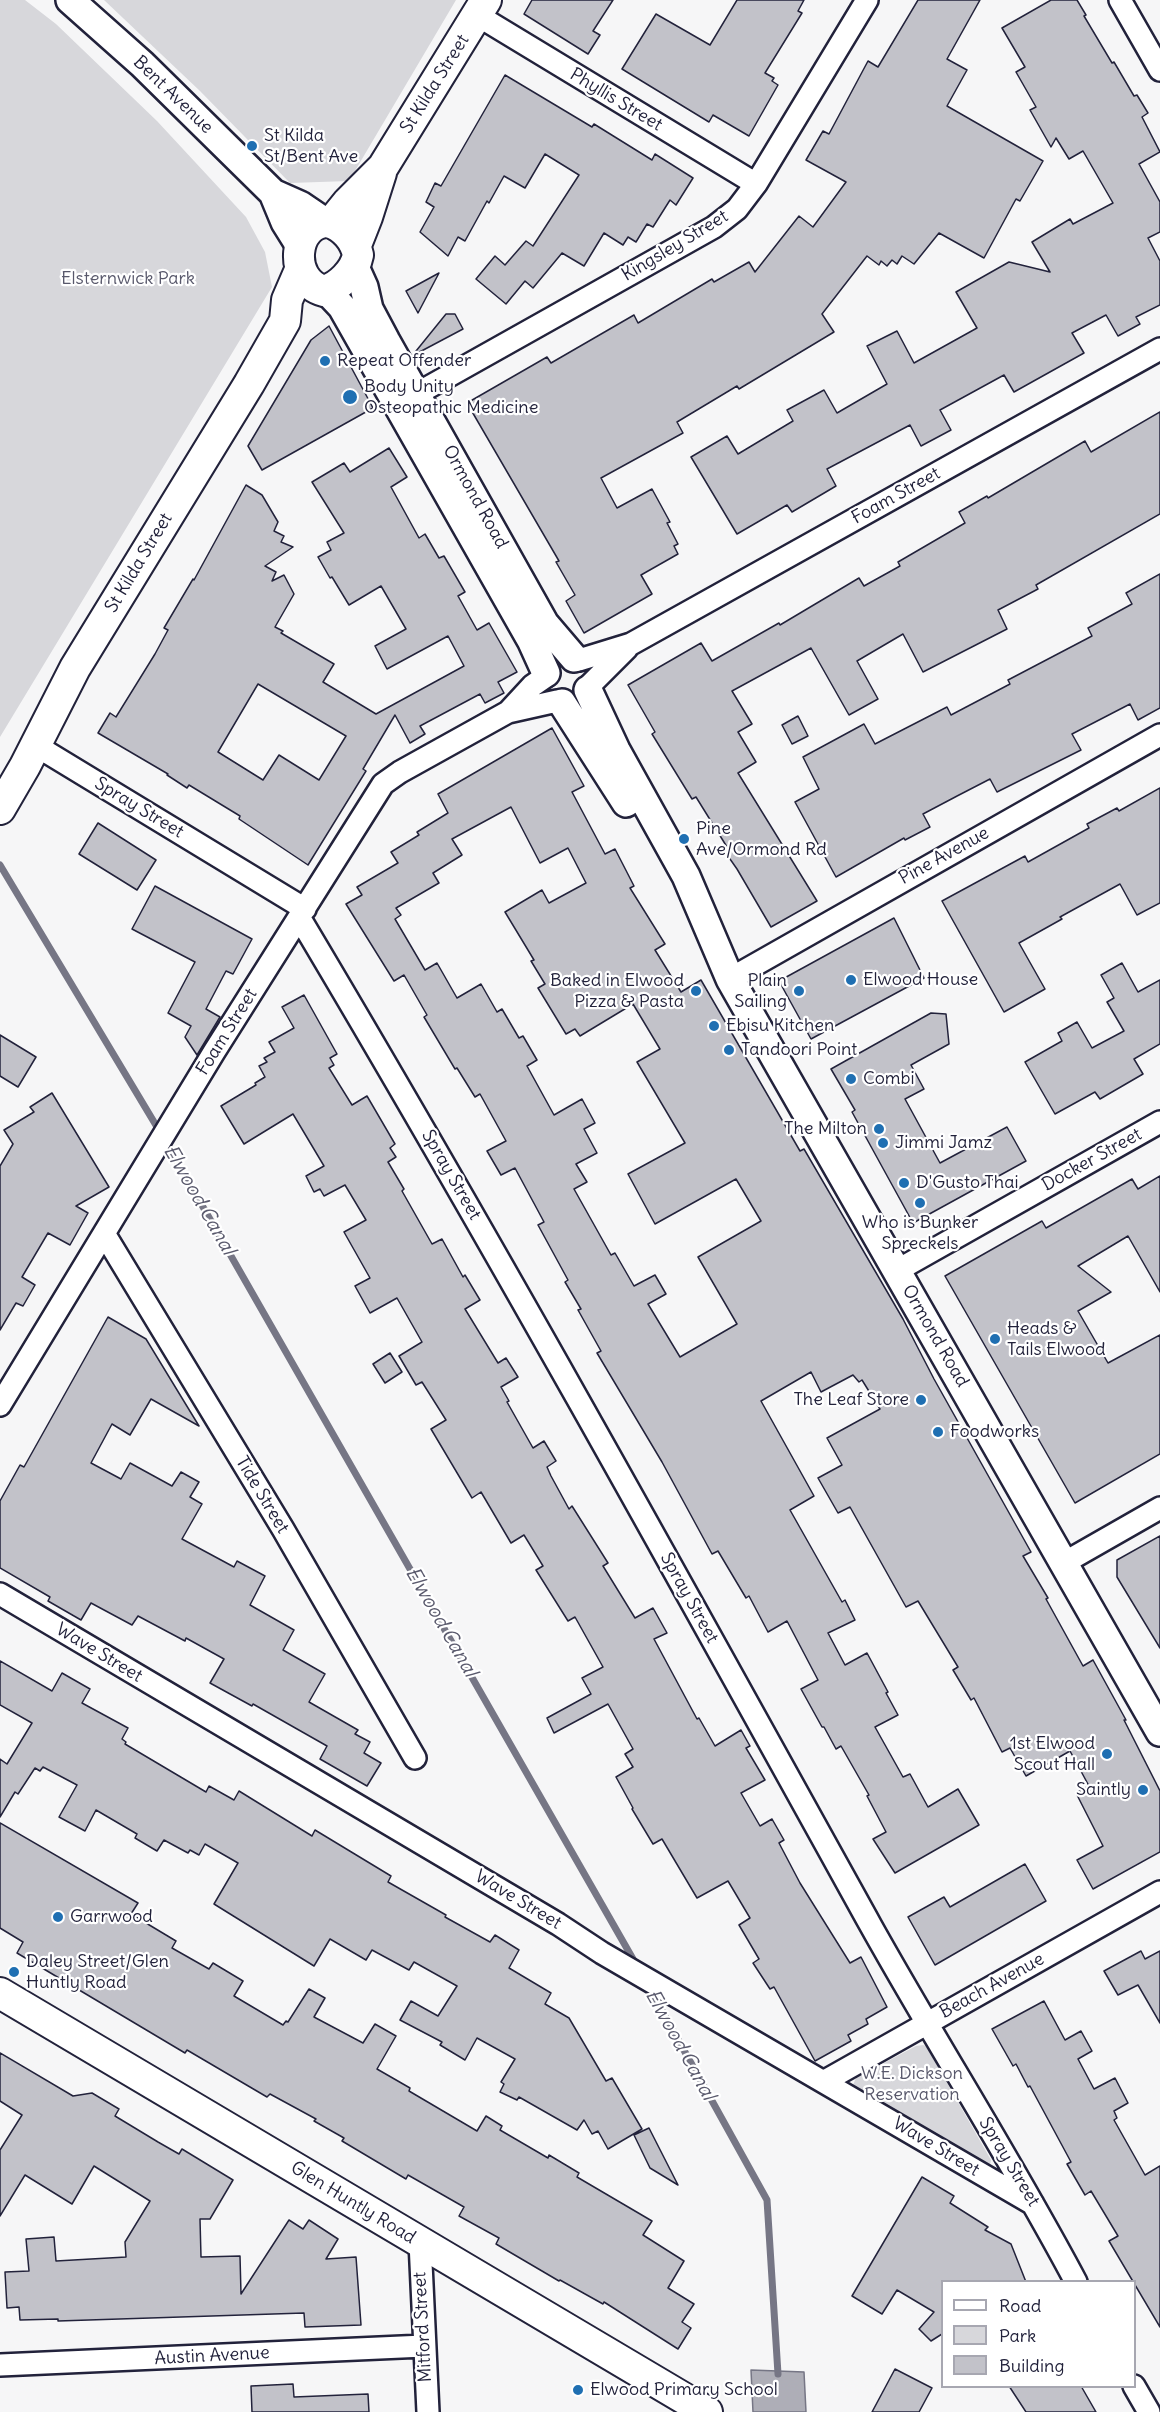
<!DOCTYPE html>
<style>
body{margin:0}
#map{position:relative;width:1160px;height:2412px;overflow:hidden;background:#f6f6f7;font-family:Delius,sans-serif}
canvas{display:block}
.legend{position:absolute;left:941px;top:2280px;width:195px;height:108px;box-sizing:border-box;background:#fff;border:2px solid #a7a7b1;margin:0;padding:8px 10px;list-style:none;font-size:18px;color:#22223b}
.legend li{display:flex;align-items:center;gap:12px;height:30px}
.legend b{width:30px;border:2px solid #a7a7b1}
</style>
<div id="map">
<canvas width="1160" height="2412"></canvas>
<ul class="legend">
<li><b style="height:8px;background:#fff"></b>Road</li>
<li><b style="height:16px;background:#d7d7db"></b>Park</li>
<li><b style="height:16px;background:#c2c2c9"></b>Building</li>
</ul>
</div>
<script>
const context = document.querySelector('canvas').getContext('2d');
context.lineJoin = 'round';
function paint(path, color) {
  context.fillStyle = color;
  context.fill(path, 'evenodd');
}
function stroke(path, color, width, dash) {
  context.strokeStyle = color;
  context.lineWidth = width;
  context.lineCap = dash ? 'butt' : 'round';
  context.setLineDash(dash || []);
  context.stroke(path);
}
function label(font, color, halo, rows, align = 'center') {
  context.font = font + ' Delius,sans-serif';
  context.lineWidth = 4.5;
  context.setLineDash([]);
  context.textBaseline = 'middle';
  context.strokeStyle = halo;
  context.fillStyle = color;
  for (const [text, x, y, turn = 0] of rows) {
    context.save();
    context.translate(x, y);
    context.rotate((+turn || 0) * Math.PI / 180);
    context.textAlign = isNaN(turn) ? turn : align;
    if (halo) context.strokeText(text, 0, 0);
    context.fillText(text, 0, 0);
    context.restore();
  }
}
paint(new Path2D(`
 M0 0H25L56 24 157 121 246 217 265 252 272 287 0 737Z
 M104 0H456L349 181 290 183 200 91Z
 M923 2045 926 2046 991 2160 990 2165 984 2164 853 2085 856 2078 916 2046Z`), '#d7d7db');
const water = new Path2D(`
 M751 2370 804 2372 806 2412H753Z`);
paint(water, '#aeaeb7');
stroke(water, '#767685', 1.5);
stroke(new Path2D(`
 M0 865 163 1137 637 1966
 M650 1989 767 2200 778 2374`), '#767685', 7);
const building = new Path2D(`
 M532 0H613L593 31 600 35 588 54 524 14Z
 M737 0H804L798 11 802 13 765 73 774 78 772 81 778 85 749 136 713 115 709 122 622 69 656 14 710 45Z
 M918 0H980L947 59 967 70 947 106 1043 161 1020 201 1016 199 984 258 939 233 914 264 902 256 897 264 892 260 887 266 881 261 879 265 867 256 822 314 834 332 739 389 737 386 677 422 683 433 601 478 617 508 652 489 670 522 667 523 678 544 674 546 678 554 641 575 652 594 584 633 566 601 575 595 556 562 559 561 467 403 547 357 551 363 634 315 638 323 712 279 714 282 749 262 755 272 799 216 813 227 846 182 806 160 823 131 829 134 868 61 878 67Z
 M1051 0H1077L1086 15 1084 16 1112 63 1114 62 1134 96 1137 95 1148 113 1142 117 1160 152 1139 164 1160 202V232L1148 238 1160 261V305L1136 317 1140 324 1118 336 1106 315 1072 333 1084 353 1014 392 1004 375 940 410 951 430 921 446 910 425 827 469 836 486 792 512 787 505 737 534 691 457 727 436 738 454 793 421 787 410 824 390 837 413 887 384 867 346 897 331 914 363 977 328 956 292 1009 262 1050 272 1032 242 1070 219 1073 224 1113 203 1083 151 1069 159 1056 138 1051 147 1030 110 1036 107 1016 72 1025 67 1002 28Z
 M505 75 592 127 594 124 652 160 655 154 693 178 676 205 670 200 653 227 647 224 636 242 628 237 623 245 604 233 584 266 562 253 533 288 525 281 506 304 476 279 495 256 505 265 526 241 533 246 579 175 545 154 525 188 504 176 489 203 487 201 465 241 458 237 448 256 420 232 434 207 426 202 435 183 441 186Z
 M439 273 418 313 406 291Z
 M446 314H455L463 329 412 356Z
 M329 326 373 408 262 470 248 446 311 340Z
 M1160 412V514L1036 585 1038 589 998 610 1007 629 923 672 903 634 857 661 878 699 849 715 811 648 732 691 752 724 738 732 756 762 738 773 817 901 771 927 737 869 723 849 727 847 696 797 692 799 652 734 655 732 628 685 701 643 712 661 779 623 780 625 859 578 864 586 900 566 898 562 965 523 959 512 987 496 988 498 1085 441 1091 452Z
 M389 448 407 477 391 487 419 538 425 534 439 558 444 556 465 592 458 596 477 630 489 623 517 672 498 682 504 693 485 703 480 694 420 726 425 734 410 743 395 715 363 769 366 771 308 865 239 819 240 816 189 785 187 788 167 775 168 774 98 733 110 713 116 717 155 654 168 630 164 628 193 579 194 580 246 485 262 495 278 522 274 531 284 536 281 542 293 547 265 566 276 572 272 581 284 575 294 594 275 627 283 631 281 633 334 664 323 682 376 714 464 666 448 636 387 669 375 646 406 629 381 586 349 605 332 577 330 578 318 557 331 550 327 542 344 533 312 482 344 463 350 472ZM258 684 346 736 319 780 279 755 263 780 218 752Z
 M1160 574V708L1138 720 1130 704 1072 734 1081 750 997 792 990 779 959 795 923 814 930 827 905 840 904 838 836 877 795 802 819 789 803 757 864 724 875 744 947 707 951 715 1010 684 1008 680 1092 636 1088 628 1132 604 1126 593Z
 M798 716 808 736 792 744 782 725Z
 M552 728 584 786 572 792 605 854 615 849 634 886 630 888 665 944 655 950 681 992 701 980 800 1151 804 1149 903 1319 934 1379 1031 1552 1023 1556 1048 1598 1046 1599 1083 1666 1093 1660 1126 1720H1124L1160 1791V1852L1093 1889 1077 1860 1103 1846 1076 1793 1089 1786 1070 1751 1026 1776 1010 1748 1002 1752 974 1698 971 1700 953 1670 958 1667 918 1601 906 1607 850 1507 838 1513 818 1478 842 1465 827 1438 880 1409 862 1380 859 1382 853 1375 821 1392 811 1372 761 1401 814 1496 790 1510 842 1602 845 1600 855 1620 828 1633 845 1665 867 1653 888 1692 886 1693 898 1715 875 1727 903 1777 910 1774 928 1807 958 1789 979 1825 895 1873 873 1839 886 1832 867 1796 869 1795 841 1746 836 1749 824 1727H822L801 1689 818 1680 787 1621 768 1632 749 1596 746 1598 718 1551 712 1554 662 1462 597 1353 601 1351 578 1310 581 1309 565 1282 568 1280 538 1225 544 1222 515 1168 501 1175 487 1151 506 1141 480 1094 475 1097 457 1068 455 1069 424 1017 427 1015 404 975 394 981 346 904 362 895 357 887 398 863 391 852 419 835 417 832 448 813 438 794ZM511 807 540 863 568 848 586 883 549 903 542 890 505 912 534 960 531 961 545 984 538 988 566 1034 575 1029 580 1036 633 1004 660 1049 637 1062 685 1143 628 1174 655 1224 736 1179 761 1221 698 1257 737 1324 680 1357 648 1304 666 1294 655 1275 634 1286 615 1253 611 1255 574 1189 587 1182 576 1164 597 1153 584 1129 595 1123 582 1099 554 1115 527 1066 537 1060 523 1036 519 1038 502 1009 497 1012 481 984 457 998 437 963 425 970 395 919 401 915 396 908 439 883 433 873 462 855 452 839Z
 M1160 788V903L1137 915 1120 884 1060 917 1062 919 1019 943 1045 989 1004 1012 942 901 1025 856 1028 862 1089 828 1087 824 1117 808 1119 811Z
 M98 823 156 860 137 890 79 854Z
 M155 886 252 939 233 974 226 971 206 1009 220 1017 197 1055 185 1037 191 1026 168 1013 195 962 132 929Z
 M894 918 924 978 811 1039 779 981Z
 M1122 963 1138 992 1160 980V1044L1134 1059 1143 1074 1100 1099 1095 1092 1055 1114 1025 1062 1062 1041 1058 1033 1077 1022 1092 1048 1124 1031 1107 1002 1114 998 1101 975Z
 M304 995 337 1054 330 1058 334 1065 329 1068 352 1105 367 1096 395 1144 390 1148 396 1157 388 1162 404 1189 402 1191 432 1244 442 1239 463 1277 465 1275 480 1300 465 1309 498 1363 506 1358 518 1377 501 1387 509 1401 507 1402 533 1448 544 1441 556 1461 547 1467 551 1476 569 1509 572 1506 608 1563 603 1566 635 1618 653 1608 667 1633 654 1639 697 1719 699 1718 715 1746 741 1730 750 1746 746 1748 765 1780 741 1793 760 1826 772 1819 784 1840 779 1843 800 1883 850 1963 861 1957 887 2007 866 2019 868 2024 848 2035 851 2041 815 2061 774 1987 770 1989 753 1963 759 1959 739 1925 750 1918 728 1881 697 1898 662 1839 653 1844 632 1809 633 1808 616 1777 633 1767 625 1754 633 1749 608 1704 554 1733 547 1718 591 1694 582 1678 603 1667 575 1617 568 1621 536 1570 543 1566 524 1535 511 1543 481 1492 472 1498 431 1429 446 1420 422 1382 416 1385 399 1356 422 1342 397 1298 370 1313 355 1286 370 1278 344 1232 366 1220 345 1185 324 1196 320 1189 314 1192 306 1176 324 1166 293 1114 244 1144 221 1106 256 1085 255 1083 265 1077 259 1066 267 1062 264 1058 275 1052 269 1042 294 1028 282 1007Z
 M931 1013 946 1014 949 1044 911 1065 924 1089 905 1099 940 1163 1007 1127 1026 1161 913 1223 852 1112 855 1110 831 1069Z
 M0 1035 36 1057 18 1087 0 1076Z
 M52 1093 109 1187 76 1206 88 1213 70 1245 48 1233 22 1277 35 1285 23 1306 16 1303 0 1330V1166L13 1144 4 1130 34 1112 30 1107Z
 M1160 1176V1292L1128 1236 1078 1266 1111 1292 1078 1311 1108 1363 1160 1335V1454L1075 1503 945 1276 1042 1221 1046 1228 1132 1179 1138 1189Z
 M108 1317 146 1339 199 1426 151 1399 130 1435 112 1424 91 1463 121 1479 130 1463 172 1486 181 1472 199 1482 190 1497 202 1504 182 1539 234 1567 237 1561 265 1576 250 1605 294 1630 283 1650 325 1674 309 1702 358 1730 355 1734 370 1742 364 1753 381 1763 367 1786 320 1759 327 1746 253 1704 252 1706 210 1683 224 1659 186 1638 185 1641 138 1616 132 1625 91 1603 81 1620 48 1601 50 1597 0 1568V1501L20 1465 24 1467Z
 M390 1353 402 1372 385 1383 373 1364Z
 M1160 1536V1648L1117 1577V1560Z
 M0 1661 52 1691 62 1673 90 1689 82 1703 128 1728 122 1739 126 1742 125 1744 206 1792 209 1786 234 1800 239 1791 312 1836 315 1830 391 1876 388 1882 446 1915 445 1917 490 1942 495 1935 519 1950 509 1968 551 1993 545 2004 569 2018 606 2081 612 2078 642 2129 608 2149 598 2131 592 2134 584 2120 577 2130 519 2097 517 2100 500 2092 504 2084 501 2082 515 2059 477 2038 465 2060 440 2045 442 2042 400 2020 411 2001 438 2016 457 1986 414 1962 409 1970 372 1950 366 1960 330 1939 314 1966 214 1904 238 1863 205 1844 199 1855 190 1850 188 1853 164 1840 157 1851 135 1838 137 1834 96 1810 85 1831 59 1817 77 1785 43 1767 40 1771 35 1768 18 1794 15 1792 0 1817V1759L7 1764 32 1723 0 1705Z
 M0 1823 138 1903 131 1914 176 1941 172 1948 209 1969 213 1963 243 1981 234 1996 283 2025 286 2021 288 2022 309 1989 325 1998 314 2017 363 2043 375 2024 396 2036 377 2069 410 2088 409 2091 477 2131 486 2116 502 2126 500 2130 548 2158 549 2155 579 2173 577 2177 652 2221 643 2235 684 2261 668 2288 694 2304 682 2322 691 2328 678 2349 604 2302 603 2304 560 2280 559 2281 496 2244 499 2238 459 2216 464 2207 408 2175 406 2179 342 2141 344 2138 314 2121 316 2119 270 2094 267 2097 187 2050 185 2053 17 1953 23 1942 0 1928Z
 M1025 1864 1046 1901 935 1965 908 1917 944 1897 950 1907Z
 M1141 1951 1145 1959 1160 1951V2023L1138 1985 1118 1995 1104 1971Z
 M1044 2001 1065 2040 1081 2031 1092 2051 1078 2059 1094 2089 1115 2078 1128 2103 1114 2111 1117 2118 1114 2120 1145 2175 1160 2166V2327L1109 2241 1118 2236 1091 2191 1085 2195 1067 2164 1071 2162 1030 2086 1028 2087 1016 2064 1013 2066 992 2029Z
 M0 2053 73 2096 92 2093 119 2109 115 2116 158 2142 179 2154 182 2149 233 2180 210 2219H200L201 2257 240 2256 241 2294 289 2220 303 2229 309 2220 338 2239 326 2259 356 2257 361 2325 305 2327 304 2313 58 2321V2319L20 2320 19 2307 7 2308 5 2272 29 2271 26 2239 54 2237 56 2261 126 2257 125 2242 150 2201 94 2166 72 2204 25 2175 0 2216V2150L22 2115 0 2101Z
 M649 2128 678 2185 650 2168 634 2135Z
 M922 2177 954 2196 950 2203 988 2227 985 2230 1011 2244 1026 2282H942V2334L931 2341 919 2329 934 2312 897 2290 882 2314 852 2296Z
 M895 2369 932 2388 919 2412H872Z
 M293 2384 294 2397 368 2394 369 2412H252L251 2386Z
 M1009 2386H1081L1096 2412H1026Z`);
paint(building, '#c2c2c9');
stroke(building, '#22223b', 1.5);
const minor = new Path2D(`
 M1120 0 1160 70
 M477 15 756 184
 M404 401 714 227 737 209 756 184 867 0
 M579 660 631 644 1160 349
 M590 685 627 648
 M508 712 532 686 545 677
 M35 745 305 909
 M299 917C497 1249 684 1588 871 1926 938 2046 1012 2161 1076 2282
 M730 979 1160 735
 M105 1235 283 1529 415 1758
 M898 1270 1160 1122
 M0 1405 214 1052 383 784 400 772 508 712 557 701
 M1062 1564 1160 1508
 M0 1594 558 1924 602 1953 1033 2204
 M825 2081 1160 1892
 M420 2242 428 2412
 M0 2365 424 2346
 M1134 2386 1149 2412`);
const tertiary = new Path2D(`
 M70 0 142 64 273 193 300 205 325 222
 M273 193 285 222 300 246
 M355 267 364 287 369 309 386 341 545 624 574 658
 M327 291 342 307 531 640 546 673
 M588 690 616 750 686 876 730 979 1160 1732
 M562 703 626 803`);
const secondary = new Path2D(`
 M329 222C344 227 355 240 358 255 355 271 339 287 324 291 287 281 293 221 329 222Z
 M331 223 348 202 383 167 486 0
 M356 245 367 217 381 173
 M0 809 25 766 75 668 249 384 285 321 287 300 300 270
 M0 1993 707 2412`);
stroke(minor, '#22223b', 26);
stroke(tertiary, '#22223b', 32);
stroke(secondary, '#22223b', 34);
stroke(minor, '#fff', 21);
stroke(tertiary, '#fff', 27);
stroke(secondary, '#fff', 30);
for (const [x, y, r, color] of [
 [252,146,6,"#1f6fb2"],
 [325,361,6,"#1f6fb2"],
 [350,397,8,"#1f6fb2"],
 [684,839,6,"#1f6fb2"],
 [851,980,6,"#1f6fb2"],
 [696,991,6,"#1f6fb2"],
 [799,991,6,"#1f6fb2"],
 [714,1026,6,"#1f6fb2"],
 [729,1050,6,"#1f6fb2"],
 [851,1079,6,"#1f6fb2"],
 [879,1129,6,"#1f6fb2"],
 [883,1143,6,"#1f6fb2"],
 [904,1183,6,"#1f6fb2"],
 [920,1203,6,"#1f6fb2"],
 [995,1339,6,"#1f6fb2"],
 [921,1400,6,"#1f6fb2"],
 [938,1432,6,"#1f6fb2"],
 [1107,1754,6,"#1f6fb2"],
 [1143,1790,6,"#1f6fb2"],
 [58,1917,6,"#1f6fb2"],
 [14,1972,6,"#1f6fb2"],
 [578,2390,6,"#1f6fb2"]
]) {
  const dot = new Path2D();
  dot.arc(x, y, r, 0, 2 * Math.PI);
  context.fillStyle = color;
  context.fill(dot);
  stroke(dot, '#fff', 2);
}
label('18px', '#22223b', '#fff', [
 ["St Kilda Street",435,84,-58],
 ["Bent Avenue",173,95,44],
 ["Phyllis Street",616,100,31],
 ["Kingsley Street",675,246,-31],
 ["Foam Street",896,496,-29],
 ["Ormond Road",475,497,61],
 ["St Kilda Street",139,563,-59],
 ["Spray Street",139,808,31],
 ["Pine Avenue",944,856,-29],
 ["Foam Street",227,1032,-58],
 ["Docker Street",1092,1160,-29],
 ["Spray Street",451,1175,60],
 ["Ormond Road",935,1336,60],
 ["Tide Street",262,1495,59],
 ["Spray Street",689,1598,61],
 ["Wave Street",99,1653,31],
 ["Wave Street",518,1900,31],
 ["Beach Avenue",992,1986,-29],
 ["Wave Street",936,2147,31],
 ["Spray Street",1009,2162,59],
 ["Glen Huntly Road",353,2203,31],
 ["Mitford Street",423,2327,-93],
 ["Austin Avenue",212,2356,-3]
]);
label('18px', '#22223b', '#fff', [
 ["St Kilda",264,136],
 ["St/Bent Ave",264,157],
 ["Repeat Offender",337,361],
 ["Body Unity",364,387],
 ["Osteopathic Medicine",364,408],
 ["Pine",696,829],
 ["Ave/Ormond Rd",696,850],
 ["Elwood House",863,980],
 ["Baked in Elwood",684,981,"right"],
 ["Pizza & Pasta",684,1002,"right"],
 ["Plain",787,981,"right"],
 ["Sailing",787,1002,"right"],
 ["Ebisu Kitchen",726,1026],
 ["Tandoori Point",741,1050],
 ["Combi",863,1079],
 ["The Milton",867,1129,"right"],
 ["Jimmi Jamz",895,1143],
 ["D'Gusto Thai",916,1183],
 ["Who is Bunker",920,1223,"center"],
 ["Spreckels",920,1244,"center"],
 ["Heads &",1007,1329],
 ["Tails Elwood",1007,1350],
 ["The Leaf Store",909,1400,"right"],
 ["Foodworks",950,1432],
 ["1st Elwood",1095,1744,"right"],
 ["Scout Hall",1095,1765,"right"],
 ["Saintly",1131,1790,"right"],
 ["Garrwood",70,1917],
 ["Daley Street/Glen",26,1962],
 ["Huntly Road",26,1983],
 ["Elwood Primary School",590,2390]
], 'left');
label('18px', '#58586b', '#fff', [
 ["Elsternwick Park",128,279],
 ["W.E. Dickson",912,2074],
 ["Reservation",912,2095]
]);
label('italic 20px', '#5a5a6d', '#fff', [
 ["Elwood Canal",199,1200,60],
 ["Elwood Canal",441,1622,60],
 ["Elwood Canal",680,2045,61]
]);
</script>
